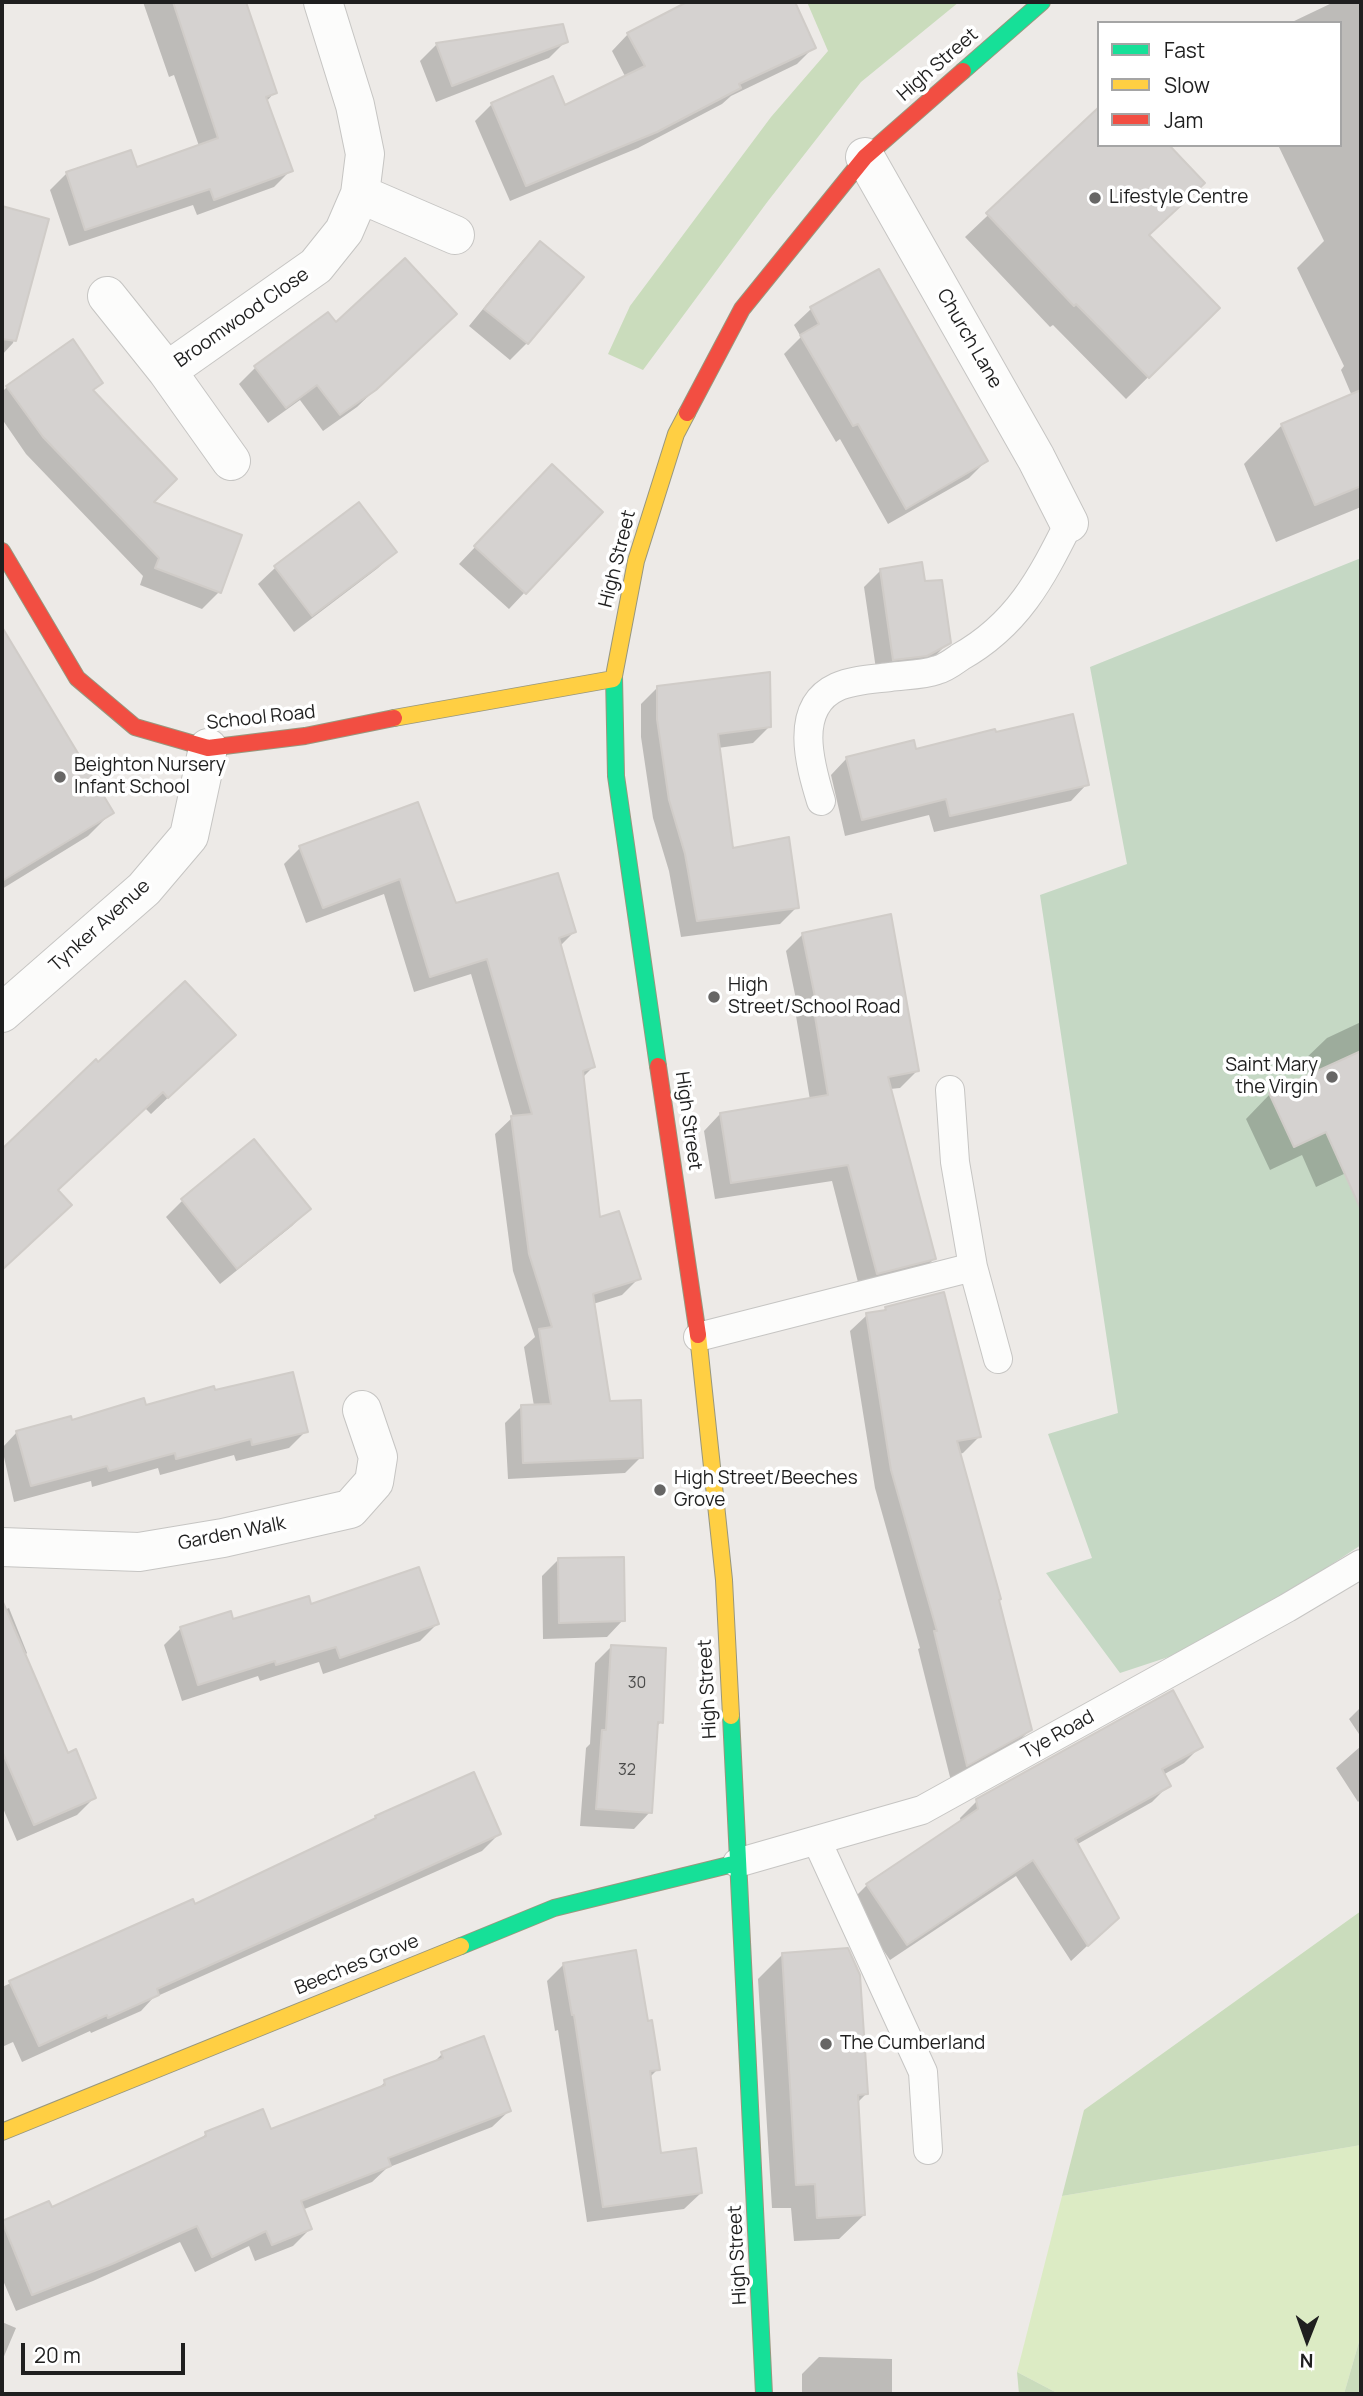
<!DOCTYPE html>
<style>
body{margin:0}
#map{position:relative;width:1363px;height:2396px;overflow:hidden;background:#edeae7;font-family:Manrope,sans-serif}
canvas{display:block}
.frame{position:absolute;inset:0;border:4px solid #1f1f1f;pointer-events:none}
.legend{position:absolute;left:1097px;top:21px;width:245px;height:126px;box-sizing:border-box;background:#fff;border:2px solid #a5a5a5;margin:0;padding:9px 12px;list-style:none;font-size:21px;color:#1f1f1f}
.legend li{display:flex;align-items:center;gap:14px;height:35px}
.legend b{width:35px;border:2px solid #a5a5a5}
.north{position:absolute;left:1272px;top:2305px;width:70px;height:70px;-webkit-text-stroke:5px #fff;paint-order:stroke;rotate:181deg;font-size:19px;font-weight:700;line-height:28px;text-align:center;color:#1f1f1f}
.north::after{content:'';display:block;margin:auto;width:24px;height:32px;background:#1f1f1f;clip-path:polygon(50% 0,100% 100%,50% 72%,0 100%)}
.scale{position:absolute;left:21px;top:2343px;width:164px;height:32px;box-sizing:border-box;border:4px solid #1f1f1f;border-top:0;padding-left:9px;font-size:21px;line-height:24px;white-space:nowrap;color:#1f1f1f;-webkit-text-stroke:5px #fff;paint-order:stroke}
</style>
<div id="map">
<canvas width="1363" height="2396"></canvas>
<div class="frame"></div>
<ul class="legend">
<li><b style="height:9px;background:#16e098"></b>Fast</li>
<li><b style="height:9px;background:#ffcf43"></b>Slow</li>
<li><b style="height:9px;background:#f24e42"></b>Jam</li>
</ul>
<div class="north">N</div>
<div class="scale">20 m</div>
</div>
<script>
const context = document.querySelector('canvas').getContext('2d');
context.lineJoin = 'round';
function paint(path, color) {
  context.fillStyle = color;
  context.fill(path, 'evenodd');
}
function stroke(path, color, width, dash) {
  context.strokeStyle = color;
  context.lineWidth = width;
  context.lineCap = dash ? 'butt' : 'round';
  context.setLineDash(dash || []);
  context.stroke(path);
}
function label(font, color, halo, rows, align = 'center') {
  context.font = font + ' Manrope,sans-serif';
  context.lineWidth = 7;
  context.setLineDash([]);
  context.textBaseline = 'middle';
  context.strokeStyle = halo;
  context.fillStyle = color;
  for (const [text, x, y, turn = 0] of rows) {
    context.save();
    context.translate(x, y);
    context.rotate((+turn || 0) * Math.PI / 180);
    context.textAlign = isNaN(turn) ? turn : align;
    if (halo) context.strokeText(text, 0, 0);
    context.fillText(text, 0, 0);
    context.restore();
  }
}
paint(new Path2D(`
 M1361 2145V2335L1344 2394H1059L1017 2372 1062 2196Z`), '#dcebc4');
paint(new Path2D(`
 M807 2H959L861 82 768 201 643 370 608 354 630 306 771 117 828 51Z
 M1361 1911V2145L1062 2196 1084 2110Z
 M1361 2335V2394H1344Z
 M1017 2372 1059 2394H1019Z`), '#cadcbc');
paint(new Path2D(`
 M1361 558V1545L1214 1642 1120 1673 1046 1573 1092 1558 1048 1434 1118 1413 1040 895 1127 864 1090 667Z`), '#c5d8c4');
paint(new Path2D(`
 M143 2H244L275 92 266 102 291 170 274 187 197 215 193 205 69 246 50 190 67 173 136 169 199 146 174 75 169 77Z
 M691 2H793L813 48 797 64 731 96 722 104 638 148 510 201 475 121 492 104 564 108 626 78 612 51 628 34Z
 M1334 2H1361V507L1276 542 1244 464 1282 425 1352 396 1341 370 1344 366 1297 268 1324 241 1278 145H1340V23H1290Z
 M566 41 549 58 436 102 420 61 437 44Z
 M1099 110V145L1147 236 1218 308 1126 399 1053 325 1050 327 965 237Z
 M2 208 47 220 13 343 2 355Z
 M540 243 581 277 527 343 510 360 469 326 523 260Z
 M811 309 986 461 969 478 888 524 840 439 836 442 784 354 801 337 794 325Z
 M336 325 438 330 357 407 323 431 300 400 268 423 239 384 255 368Z
 M101 383 92 391 151 503 219 592 202 609 140 585 143 576 26 454 2 419V392L7 387Z
 M536 483 525 592 509 609 459 564Z
 M359 504 395 552 378 568 294 632 258 584 275 568Z
 M881 570 924 583 949 642 932 659 877 676 864 587Z
 M2 630 112 812 88 836 2 889Z
 M658 687 770 726 753 743 718 748 731 850 797 907 780 924 681 937 669 871 653 818 641 737V704Z
 M915 751 1087 784 1071 801 934 832 929 815 845 836 831 775 847 758Z
 M417 805 455 906 574 932 560 946 593 1067 582 1078 599 1219 639 1278 622 1295 593 1304 609 1403 641 1457 625 1473 508 1479 505 1423 521 1407 534 1406 524 1347 535 1337 513 1271 495 1134 513 1117 471 974 414 992 384 894 306 923 284 864 300 848Z
 M803 934 917 1071 900 1088 890 1089 934 1259 917 1276 860 1290 832 1181 715 1199 704 1131 720 1114 810 1100 796 1016 799 1014 786 951Z
 M1361 1022V1166L1316 1187 1302 1155 1270 1170 1246 1119 1270 1094 1310 1077 1302 1062 1327 1038Z
 M217 1051 151 1114 145 1108 57 1191 53 1221 2 1269V1150L96 1061 98 1064Z
 M254 1142 309 1209 292 1226 220 1284 166 1217 182 1201Z
 M886 1308 979 1437 963 1453 959 1454 1030 1730 1013 1747 951 1781 918 1649 920 1648 875 1488 850 1331 867 1315 882 1312Z
 M214 1392 306 1431 289 1448 236 1461 234 1455 160 1475 158 1468 92 1487 91 1481 14 1502 2 1448 17 1432Z
 M559 1559 623 1620 607 1637 543 1639 542 1576Z
 M310 1606 437 1624 420 1641 323 1674 319 1662 260 1681 258 1676 182 1701 164 1645 180 1629 230 1613 232 1621Z
 M9 1608 27 1653 24 1656 67 1755 94 1798 77 1815 17 1841 2 1806V1611Z
 M611 1647 661 1722 656 1727 650 1812 634 1829 580 1826 586 1748 590 1744 595 1663Z
 M1361 1707V1737L1349 1719Z
 M1201 1746 1184 1763 1163 1775 1169 1785 1152 1802 1076 1845 1117 1918 1071 1961 1016 1876 890 1960 850 1902 867 1885 961 1822 960 1818 977 1801Z
 M1361 1746V1799L1358 1802 1336 1768Z
 M376 1817 499 1834 482 1851 153 1998 141 2011 91 2033 90 2031 22 2062 13 2042 2 2047V1987L192 1901 194 1906 370 1824Z
 M783 1954 866 2094 857 2103 864 2215 839 2239 794 2241 791 2208H772L758 1979Z
 M564 1964 647 2023 658 2069 650 2077 659 2155 701 2193 684 2209 587 2222 558 2030 555 2031 547 1981Z
 M442 2054 509 2111 492 2127 387 2168 372 2182 302 2210 310 2229 293 2246 255 2261 249 2246 195 2272 180 2242 93 2281 16 2311 2 2278V2223L49 2203 51 2209 197 2142 206 2134 270 2132 377 2090 385 2082 432 2064Z
 M2 2322 16 2328 2 2361Z
 M819 2357 892 2359V2394H802V2374Z`), '#0003');
const building = new Path2D(`
 M173 2H246L277 93 266 97 293 171 214 200 210 189 85 230 66 172 131 150 137 167 218 138Z
 M687 2H795L816 48 739 84 741 88 657 132 526 186 491 103 553 76 565 105 645 66 627 33Z
 M563 24 568 42 452 86 436 43Z
 M1099 107V145H1169L1205 183 1149 235 1220 308 1149 378 1076 304 1074 306 986 213Z
 M2 206 49 219 16 341 2 339Z
 M540 241 584 277 528 344 484 309Z
 M405 258 457 314 376 390 340 415 317 385 286 408 254 366 328 312 336 322Z
 M879 269 988 461 906 509 858 424 853 426 800 335 819 324 810 307Z
 M73 339 103 383 93 390 177 479 154 502 242 535 221 593 155 568 159 558 43 437 6 386Z
 M1361 390V486L1315 505 1281 424Z
 M552 464 603 512 526 594 474 546Z
 M359 502 397 552 312 616 274 566Z
 M922 562 925 581 942 580 951 643 927 656 893 660 880 569Z
 M2 627 114 813 2 881Z
 M770 672 771 727 718 734 733 848 789 837 799 908 697 921 685 854 669 800 657 719V686Z
 M1073 714 1089 785 950 816 946 799 862 820 846 757 914 740 916 749 995 729 996 732Z
 M418 802 456 903 558 873 576 932 559 938 595 1067 583 1071 600 1217 619 1211 641 1279 593 1294 610 1401 641 1400 643 1458 523 1463 521 1405 551 1404 539 1329 552 1327 529 1254 511 1116 532 1114 487 959 430 977 400 879 323 908 299 846Z
 M891 914 919 1071 888 1077 936 1259 877 1274 848 1165 731 1183 720 1113 828 1095 812 998 815 997 802 933Z
 M185 981 236 1035 168 1098 163 1092 58 1190 72 1205 2 1270V1149L96 1059 98 1062Z
 M1361 1051V1210L1326 1132 1294 1147 1269 1093Z
 M254 1139 311 1209 237 1269 181 1199Z
 M944 1292 981 1437 957 1441 1001 1599 999 1600 1032 1730 967 1766 934 1631H937L891 1470 866 1313 886 1310 885 1307Z
 M293 1372 308 1432 252 1445 251 1439 176 1459 175 1453 109 1471 107 1466 31 1486 16 1431 71 1416 72 1420 144 1398 146 1405 214 1386 215 1390Z
 M624 1557 625 1621 559 1623 558 1558Z
 M419 1567 439 1624 340 1658 336 1647 276 1665 275 1661 198 1685 180 1627 231 1611 233 1619 309 1596 311 1604Z
 M2 1600 68 1753 76 1749 96 1798 34 1825 2 1751Z
 M611 1645 666 1648 663 1723 658 1722 652 1813 596 1809 602 1730H606Z
 M1173 1690 1203 1747 1162 1769 1171 1786 1075 1839 1119 1918 1088 1946 1033 1860 907 1945 866 1884 978 1809 976 1799Z
 M474 1772 501 1834 157 1989 159 1995 108 2018 107 2015 39 2046 9 1981 193 1899 195 1904 376 1818 375 1816Z
 M848 1948 860 1975 868 2094 858 2095 865 2215 817 2218 815 2184 796 2185 782 1953Z
 M636 1950 648 2021 652 2020 660 2070 650 2071 661 2153 696 2148 702 2193 603 2207 574 2015H572L563 1963Z
 M484 2036 511 2111 388 2158 391 2166 301 2201 312 2229 272 2245 266 2231 212 2257 197 2226 112 2264 32 2295 2 2221 49 2201 52 2207 206 2136 205 2132 263 2109 271 2129 385 2085 384 2080 443 2058 441 2052Z`);
paint(building, '#d5d2d0');
stroke(building, '#d0ccc8', 2);
const lane = new Path2D(`
 M821 801C810 765 793 707 837 687 852 680 874 679 890 677 905 675 923 675 937 670 945 668 953 662 960 657 1017 625 1041 579 1069 523
 M950 1090 955 1162 973 1267 998 1359
 M698 1337 973 1267
 M817 1841 923 2072 928 2150
 M737 1863 922 1810 1287 1608 1361 1564`);
const street = new Path2D(`
 M865 157 1036 458 1069 523
 M360 194 455 235
 M107 296 167 371 231 461
 M167 371 316 266 344 231 360 194 365 154 355 105 323 2
 M2 1013 144 889 189 836 208 748
 M2 1547 139 1552 223 1538 350 1509 374 1482 378 1457 362 1410`);
const fast = new Path2D(`
 M963 71 1042 2
 M614 676 616 776 658 1066
 M731 1716 764 2394
 M461 1946 554 1908 737 1863`);
const slow = new Path2D(`
 M614 676 636 561 676 434 687 413
 M394 718 613 679
 M698 1335 724 1580 731 1716
 M2 2132 461 1946`);
const jam = new Path2D(`
 M687 413 742 309 865 157 963 71
 M2 551 77 678 135 727 208 748 305 736 394 718
 M658 1066 698 1335`);
stroke(lane, '#c6c5c3', 30);
stroke(street, '#c6c5c3', 40);
stroke(fast, '#98977e', 18);
stroke(slow, '#98977e', 18);
stroke(jam, '#98977e', 18);
stroke(lane, '#fcfcfb', 28);
stroke(street, '#fcfcfb', 38);
stroke(fast, '#16e098', 16);
stroke(slow, '#ffcf43', 16);
stroke(jam, '#f24e42', 16);
for (const [x, y, r, color] of [
 [1095,198,7,"#676665"],
 [60,777,7,"#676665"],
 [714,997,7,"#676665"],
 [1332,1077,7,"#676665"],
 [660,1490,7,"#676665"],
 [826,2044,7,"#676665"]
]) {
  const dot = new Path2D();
  dot.arc(x, y, r, 0, 2 * Math.PI);
  context.fillStyle = color;
  context.fill(dot);
  stroke(dot, '#fff', 2.5);
}
label('16px', '#4c4c4b', null, [
 ["30",637,1684],
 ["32",627,1771]
]);
label('19px', '#1f1f1f', '#fff', [
 ["High Street",938,65,-41],
 ["Broomwood Close",242,318,-35],
 ["Church Lane",969,339,60],
 ["High Street",618,559,-76],
 ["School Road",261,718,-6],
 ["Tynker Avenue",100,926,-42],
 ["High Street",688,1121,82],
 ["Garden Walk",232,1534,-11],
 ["High Street",708,1689,-93],
 ["Tye Road",1058,1735,-29],
 ["Beeches Grove",357,1965,-22],
 ["High Street",738,2255,-93]
]);
label('19px', '#1f1f1f', '#fff', [
 ["Lifestyle Centre",1109,198],
 ["Beighton Nursery",74,766],
 ["Infant School",74,788],
 ["High",728,986],
 ["Street/School Road",728,1008],
 ["Saint Mary",1318,1066,"right"],
 ["the Virgin",1318,1088,"right"],
 ["High Street/Beeches",674,1479],
 ["Grove",674,1501],
 ["The Cumberland",840,2044]
], 'left');
</script>
